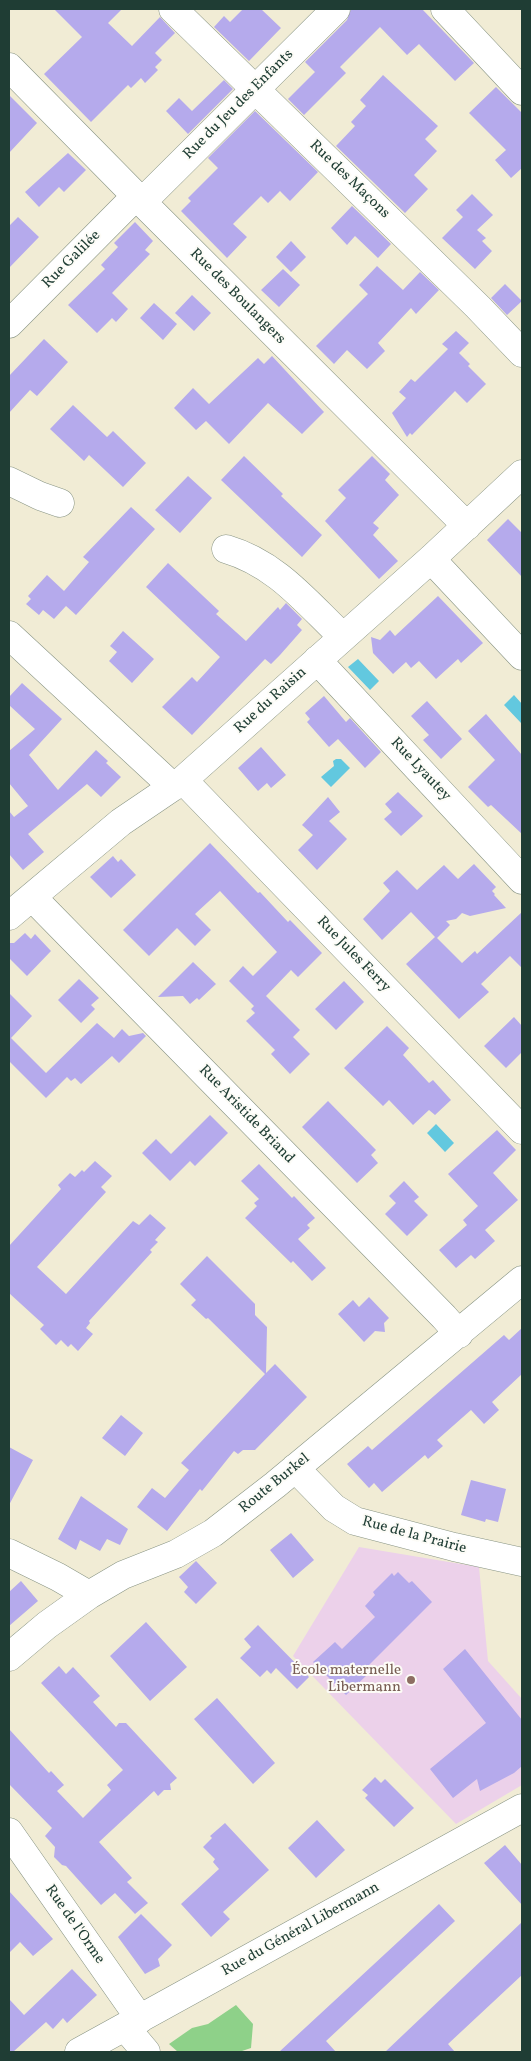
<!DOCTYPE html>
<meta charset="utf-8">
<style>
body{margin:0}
#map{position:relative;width:531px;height:2061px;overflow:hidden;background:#f1ecd5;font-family:Vollkorn,serif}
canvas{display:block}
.frame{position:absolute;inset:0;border:10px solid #1f3d34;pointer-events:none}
</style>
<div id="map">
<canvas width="531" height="2061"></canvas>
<div class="frame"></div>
</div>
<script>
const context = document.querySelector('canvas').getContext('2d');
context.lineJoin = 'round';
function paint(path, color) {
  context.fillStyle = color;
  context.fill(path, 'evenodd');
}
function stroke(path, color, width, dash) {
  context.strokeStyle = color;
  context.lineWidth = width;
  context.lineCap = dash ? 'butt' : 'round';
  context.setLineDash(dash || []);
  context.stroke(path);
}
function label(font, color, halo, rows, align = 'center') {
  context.font = font + ' Vollkorn,serif';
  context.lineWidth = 4;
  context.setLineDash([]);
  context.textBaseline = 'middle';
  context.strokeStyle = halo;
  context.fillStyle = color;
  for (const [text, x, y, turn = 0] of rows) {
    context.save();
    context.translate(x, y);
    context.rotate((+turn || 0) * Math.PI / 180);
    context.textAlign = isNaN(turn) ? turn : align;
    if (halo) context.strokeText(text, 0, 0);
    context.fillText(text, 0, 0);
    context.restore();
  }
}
paint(new Path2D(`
 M359 1547 479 1567 488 1661 522 1699V1785L456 1824 293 1656Z`), '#ecd1ea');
paint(new Path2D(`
 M236 2005 253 2024 251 2048 239 2052H178L169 2044 192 2028 208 2024Z`), '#8ed189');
paint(new Path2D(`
 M358 659 379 681 370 690 348 667Z
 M514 695 522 704 521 723 504 705Z
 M336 759H341L350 768 331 787 321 777 334 766 333 761Z
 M436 1124 454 1143 445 1152 427 1133Z`), '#62c8df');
paint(new Path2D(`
 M54 9H122L108 23 132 46 160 17 175 33 155 53 162 60 155 67 158 70 145 83 141 78 131 88 128 85 91 122 44 74 82 37Z
 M243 9H261L281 28 249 61 214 27 224 16 230 22Z
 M351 9H422L474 63 455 81 419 44 407 55 380 27 340 67 346 73 304 115 288 99 315 72 305 62 347 20Z
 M383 75 438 126 425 139 437 151 414 175 428 189 405 213 336 146 355 126 351 122 366 106 360 100Z
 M224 80 233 89 188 134 166 111 179 98 192 111Z
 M496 87 522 113V168L511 178 495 160 506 150 469 113Z
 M9 95 37 123 9 153Z
 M255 111 318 172 290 201 280 191 268 203 261 196 233 224 247 237 227 258 181 211 191 201 188 198 218 168 208 158Z
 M68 153 86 170 64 192 59 187 39 207 25 192Z
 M472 194 493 215 477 230 486 238 482 241 492 251 475 269 442 238 463 217 456 210Z
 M352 206 391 244 378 258 355 236 347 245 331 228Z
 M18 217 39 237 9 268V226Z
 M135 222 153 241 145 250 150 254 112 293 128 309 116 322 112 318 97 333 68 305 105 269 101 265 118 247 114 243Z
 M291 241 306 257 291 272 276 257Z
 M377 266 403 290 420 272 439 290 416 314 411 308 378 343 385 351 367 369 347 350 334 364 316 346 368 294 359 285Z
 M283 269 300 285 279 307 261 290Z
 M505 284 522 301 507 315 491 298Z
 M192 295 211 313 194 331 175 313Z
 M154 303 177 324 163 340 140 318Z
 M456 331 469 343 459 353 470 364 468 366 486 384 467 403 455 391 412 435 410 433 407 437 392 413 406 398 399 392 411 379 415 382 448 349 442 344Z
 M44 339 68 362 37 396 30 390 9 413V376Z
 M272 356 324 412 302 434 268 403 229 444 206 421 196 430 174 408 193 388 209 404 258 358 264 364Z
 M73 405 107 437 113 431 146 463 123 487 89 455 84 461 50 429Z
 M244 456 283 494 281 496 322 535 302 557 221 480Z
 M372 456 390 474 385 480 399 495 373 523 379 528 373 535 398 561 379 579 325 521 346 498 338 490Z
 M188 476 212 498 180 533 155 510Z
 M131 507 155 529 76 615 66 606 54 619 43 610 39 615 26 604 31 599 28 596 47 575 64 591 89 562 83 557Z
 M508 519 522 533V577L487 540Z
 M168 563 219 611 216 614 246 641 278 607 280 610 286 603 302 619 297 625 302 630 280 655 271 664 265 659 192 735 162 707 192 677 197 682 220 657 146 587Z
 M438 596 483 643 461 663 458 659 436 679 419 661 411 668 406 662 393 674 373 653 371 637 380 640 390 630 395 636Z
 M123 631 154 659 132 683 109 661 117 652 110 646Z
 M22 683 62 719 29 755 58 790 96 750 108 761 106 763 121 777 101 797 87 784 28 834 44 852 23 870 9 854V811L14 817 28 806 9 783V751L35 729 9 705V697Z
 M324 696 346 722 350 718 381 752 365 768 338 739 329 747 307 722 310 719 305 713Z
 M427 701 462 739 441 759 423 740 429 735 411 716Z
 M486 714 522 755V834L491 805 488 807 468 787 495 760 468 731Z
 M261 747 286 775 271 788 267 783 258 791 238 768Z
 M398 792 423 816 401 836 384 819 392 812 385 804Z
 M328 797 340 812 329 821 347 839 317 870 298 850 313 835 302 825Z
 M210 843 258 893 260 892 288 922 290 920 322 953 298 977 291 970 266 996 300 1030 293 1037 310 1054 290 1074 271 1054 275 1050 246 1021 255 1013 251 1009 254 1006 229 981 243 966 253 976 277 952 220 891 195 914 211 930 195 946 177 928 149 956 123 930Z
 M113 856 118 862 121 859 136 875 111 898 90 877Z
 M474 864 496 887 492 891 495 894 494 895 506 908 470 916 462 913 456 919 446 921 450 925 437 938 462 963 475 951 477 954 522 912V968L510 956 481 984 489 992 459 1019 406 964 435 937 411 912 382 940 363 919 390 891 383 883 397 870 417 890 444 865 458 879Z
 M25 933 31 939 35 934 51 951 27 976 9 958V943H14Z
 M193 962 216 984 199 1000 197 998 190 1004 183 996 158 997Z
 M79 979 99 998 91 1005 95 1009 81 1023 58 1000Z
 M344 981 364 1002 336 1030 315 1009Z
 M9 993 32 1016 11 1038 46 1073 97 1023 114 1038 122 1029 129 1036 143 1033 146 1036 119 1063 112 1056 81 1084 75 1078 71 1081 67 1077 46 1098 9 1061Z
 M514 1017 522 1026V1052L506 1068 484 1046Z
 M387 1026 409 1048 403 1055 429 1083 433 1080 451 1100 435 1115 429 1110 413 1125 389 1100 383 1106 344 1068Z
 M328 1101 376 1150 371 1155 378 1163 357 1183 302 1127Z
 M210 1115 228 1133 195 1166 190 1161 170 1181 142 1153 156 1139 171 1154Z
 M497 1130 516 1150 493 1173 518 1200 485 1230 495 1241 475 1259 471 1255 456 1268 439 1250 467 1225 463 1220 478 1206 448 1174Z
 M95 1161 112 1176 101 1187 106 1192 37 1267 66 1294 133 1221 139 1225 150 1214 166 1228 155 1240 158 1242 150 1250 152 1252 89 1321 90 1323 86 1328 93 1334 78 1351 71 1344 68 1347 61 1340 56 1345 40 1329 44 1325 9 1293V1246L61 1189 58 1185 70 1173 75 1177 82 1170 84 1172Z
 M259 1164 292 1198 294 1196 315 1218 307 1225 310 1228 298 1239 326 1268 312 1281 293 1261 291 1263 245 1218 257 1206 254 1203 259 1199 241 1181Z
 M404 1181 419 1197 414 1201 428 1215 407 1236 385 1214 396 1203 389 1196Z
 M207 1256 255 1304V1315L267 1327 266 1373 275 1364 307 1397 255 1450H243L238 1454 234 1451 202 1491 200 1489 167 1531 137 1507 152 1488 165 1498 189 1470 181 1463 265 1374 208 1318 206 1319 191 1305 196 1300 180 1284Z
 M369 1297 389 1318 384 1323 385 1332 375 1331 364 1342 338 1314 353 1300 359 1307Z
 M522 1328V1374L492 1402 499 1410 484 1424 471 1410 437 1440 443 1446 428 1459 425 1455 382 1492 374 1483 369 1488 347 1464 368 1446 372 1450 504 1335 509 1340Z
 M121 1415 143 1433 125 1456 102 1438Z
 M9 1447 33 1460 9 1505Z
 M471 1480 506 1489 498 1522 486 1519 485 1522 461 1515Z
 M81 1496 128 1529 120 1545 107 1539 100 1551 80 1540 76 1550 58 1539Z
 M291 1533 314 1560 293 1578 270 1550Z
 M196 1561 217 1583 196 1604 184 1592 188 1587 179 1577Z
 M398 1572 409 1583 412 1581 432 1602 363 1671 367 1675 346 1695 313 1662 335 1642 342 1649 375 1617 365 1606 375 1595 373 1592 392 1573 394 1576Z
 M21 1581 38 1601 9 1626V1592Z
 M146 1622 187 1667 150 1701 110 1656Z
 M258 1625 309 1677 297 1689 276 1668 271 1674 267 1670 260 1677 240 1658 251 1647 244 1639Z
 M465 1649 522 1720V1766L514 1773 480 1791 477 1779 453 1798 430 1769 486 1723 443 1669Z
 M59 1666 66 1674 73 1667 100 1696 93 1702 116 1727 119 1723H126L177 1778 170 1784 171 1790H164L158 1796 154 1791 99 1842 132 1878 127 1882 148 1903 135 1914 115 1893 101 1905 66 1866 62 1865 54 1857 55 1847 45 1836 52 1828 9 1784V1729L49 1773 51 1771 64 1785 57 1791 83 1818 111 1790 107 1785 123 1770 41 1683Z
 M217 1698 275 1763 253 1784 194 1719Z
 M375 1777 381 1783 385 1779 414 1808 394 1827 365 1798 368 1795 362 1790Z
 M317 1820 345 1850 316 1878 288 1848Z
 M225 1823 269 1870 223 1912 230 1919 211 1937 181 1904 219 1869 213 1862 215 1859 203 1847 212 1838 210 1836Z
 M505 1845 522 1865V1905L484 1863Z
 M9 1891 53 1939 33 1956 20 1942 9 1953Z
 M439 1904 455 1921 326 2041 336 2052H279Z
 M141 1914 172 1945 158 1959 160 1966 145 1974 118 1937Z
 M522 1922V1975L448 2044 455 2052H385Z
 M72 1969 97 1995 67 2023 63 2018 53 2029 46 2022 13 2052H9V1999L24 2015Z`), '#b5aaec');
const minor = new Path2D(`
 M173 9 478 307 522 353
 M445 9 522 91
 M9 67 136 196 467 526
 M142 202 336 9
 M9 324 136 196
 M9 481 40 496 60 503
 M226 549C277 564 306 602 343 637
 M431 559 522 656
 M9 635 173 787
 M317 660 522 880
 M183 780 522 1130
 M32 897 444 1317 459 1334
 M9 916 121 822 183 780 431 559 522 474
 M295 1468 334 1508 355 1521 454 1547 522 1562
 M9 1553 58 1577 89 1595
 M9 1657 47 1625 89 1595 123 1575 176 1554 213 1533 275 1485 522 1280
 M9 1832 140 2019
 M125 2027 146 2052
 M79 2052 522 1808`);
stroke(minor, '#889484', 29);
stroke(minor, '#fff', 28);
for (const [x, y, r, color] of [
 [411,1680,5,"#8d6e63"]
]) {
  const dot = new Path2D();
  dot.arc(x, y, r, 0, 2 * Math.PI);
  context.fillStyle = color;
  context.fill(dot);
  stroke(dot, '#fdfcf7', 2);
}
label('15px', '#1f3d34', '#fdfcf7', [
 ["Rue du Jeu des Enfants",239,105,-45],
 ["Rue des Maçons",349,180,44],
 ["Rue Galilée",72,260,-45],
 ["Rue des Boulangers",237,297,45],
 ["Rue du Raisin",271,701,-42],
 ["Rue Lyautey",420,770,47],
 ["Rue Jules Ferry",353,955,46],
 ["Rue Aristide Briand",246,1115,46],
 ["Route Burkel",275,1484,-39],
 ["Rue de la Prairie",414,1536,15],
 ["Rue de l'Orme",74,1925,55],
 ["Rue du Général Libermann",301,1930,-29]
]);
label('15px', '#785e54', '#fdfcf7', [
 ["École maternelle",401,1671],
 ["Libermann",401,1688]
], 'right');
</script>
